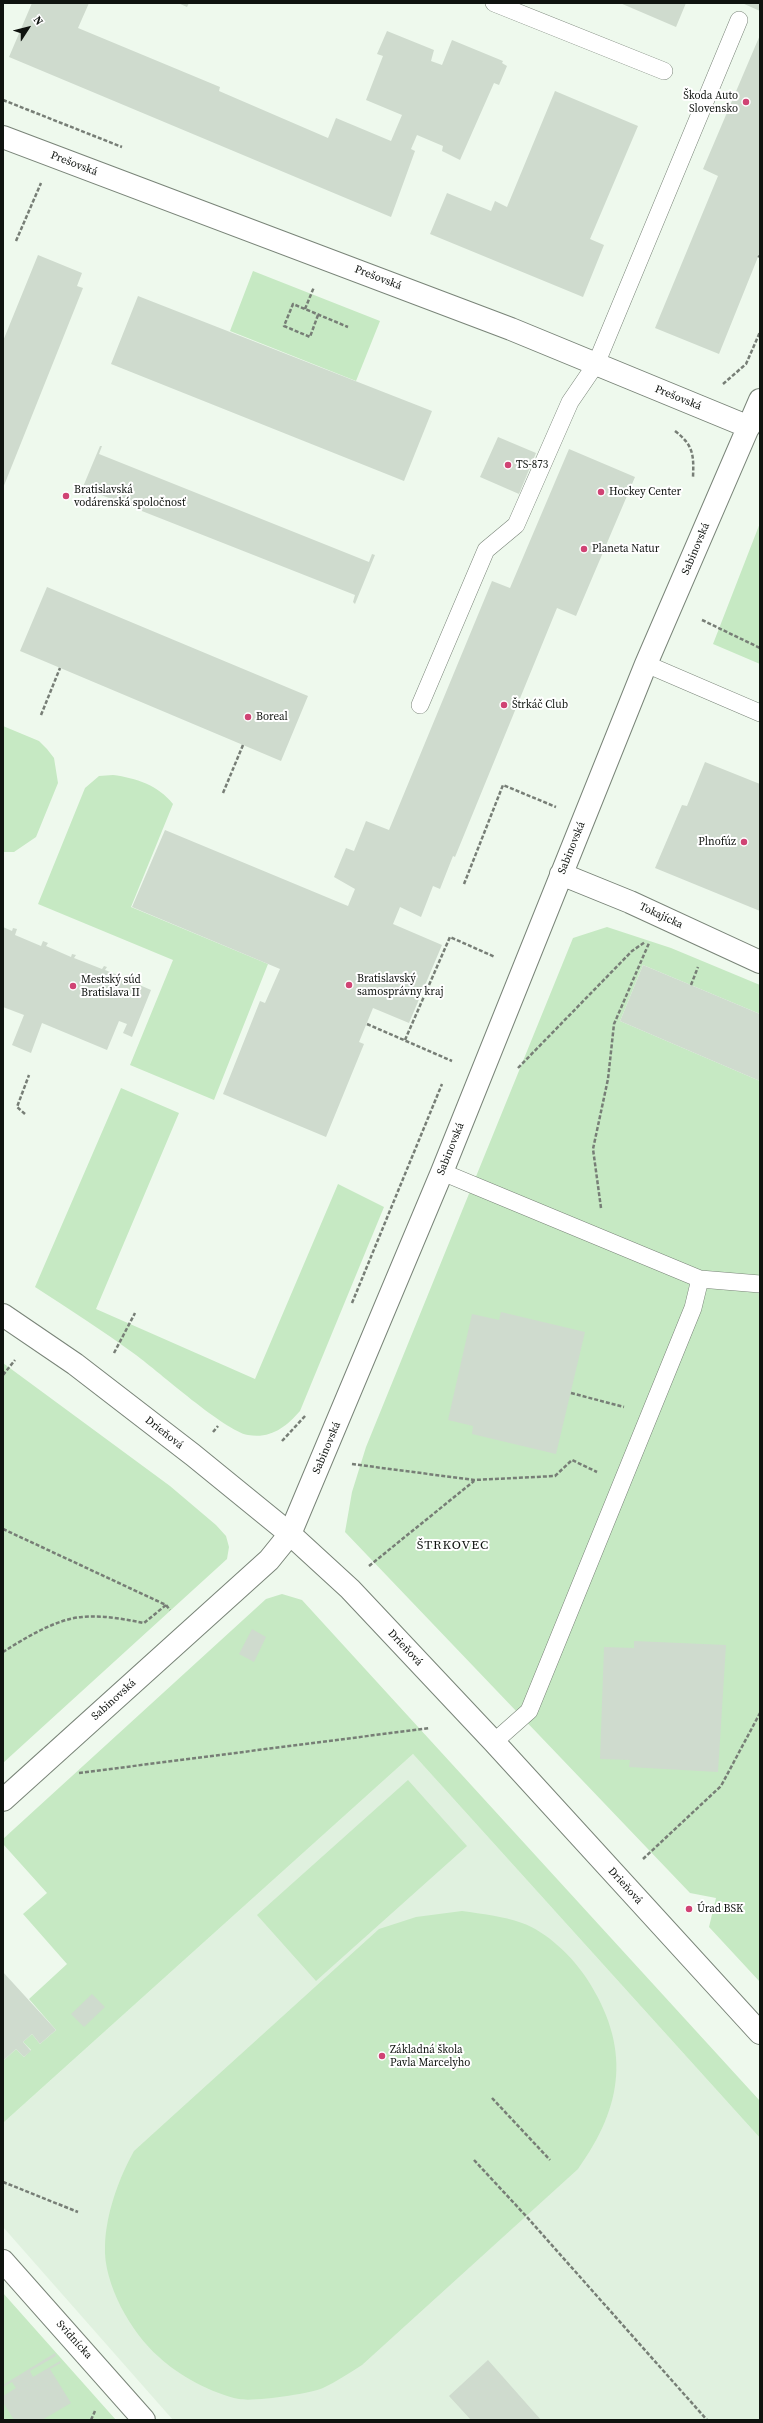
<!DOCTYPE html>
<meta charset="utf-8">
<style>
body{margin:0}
#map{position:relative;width:763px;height:2423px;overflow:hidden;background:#eef9ed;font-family:"Source Serif 4",serif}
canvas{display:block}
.frame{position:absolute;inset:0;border:4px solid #0f130f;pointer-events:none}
.north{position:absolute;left:8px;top:8px;width:40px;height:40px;-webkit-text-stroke:3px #fff;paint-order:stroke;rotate:54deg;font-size:11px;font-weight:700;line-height:16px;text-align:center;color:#0f130f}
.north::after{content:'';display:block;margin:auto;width:14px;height:18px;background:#0f130f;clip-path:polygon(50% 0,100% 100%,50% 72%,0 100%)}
</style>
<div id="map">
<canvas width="763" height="2423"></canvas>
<div class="frame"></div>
<div class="north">N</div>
</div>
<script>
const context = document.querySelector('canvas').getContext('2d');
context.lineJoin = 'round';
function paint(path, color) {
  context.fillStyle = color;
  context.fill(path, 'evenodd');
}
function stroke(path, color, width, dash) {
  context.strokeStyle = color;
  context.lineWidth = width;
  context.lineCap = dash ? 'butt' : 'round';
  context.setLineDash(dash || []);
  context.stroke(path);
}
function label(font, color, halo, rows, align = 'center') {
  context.font = font + ' "Source Serif 4",serif';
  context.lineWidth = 4;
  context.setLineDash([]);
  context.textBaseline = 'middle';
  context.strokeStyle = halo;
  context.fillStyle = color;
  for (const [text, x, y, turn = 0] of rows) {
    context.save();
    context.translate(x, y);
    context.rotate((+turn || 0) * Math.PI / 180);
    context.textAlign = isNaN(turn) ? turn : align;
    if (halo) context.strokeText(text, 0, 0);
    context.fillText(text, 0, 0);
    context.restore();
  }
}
paint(new Path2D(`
 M413 1754 760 2138V2420H173L3 2227V2123Z`), '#e0f1df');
paint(new Path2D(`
 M253 271 380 321 356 381 230 331Z
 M760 523V664L713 644Z
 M3 726 39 741 47 749 54 758 58 783 36 837 14 852H3Z
 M113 775C136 778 158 785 173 804L131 907 268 964 214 1100 130 1065 173 960 38 904 85 788 99 776Z
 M607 927 671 948 760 985V1014L643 965 620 1021 760 1081V1982L709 1927 716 1898 690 1893 345 1532 352 1492 366 1447 573 938Z
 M121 1088 179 1113 96 1309 255 1379 338 1184 384 1207 300 1411C286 1427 271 1439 248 1435 225 1431 159 1372 136 1355 103 1331 69 1309 35 1287Z
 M3 1363 170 1486 216 1525 226 1536 229 1547 227 1559 3 1763Z
 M282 1594 302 1600 760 2101V2138L413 1754 3 2123V2061L16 2049 24 2057 31 2050 23 2042 32 2034 40 2044 56 2030 29 1999 67 1964 23 1914 47 1893 3 1844V1839L266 1599Z
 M408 1780 467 1846 316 1981 257 1915Z
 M462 1911C483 1914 502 1916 522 1923 547 1932 573 1957 587 1979 631 2047 624 2105 578 2169L362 2365C349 2373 336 2382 323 2388 309 2394 253 2402 239 2399 213 2394 178 2375 159 2357 131 2333 103 2283 105 2246 106 2213 119 2178 134 2151L379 1929 416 1917Z
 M3 2293 116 2420H3Z`), '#c6e9c3');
paint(new Path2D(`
 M32 3H89L78 28 220 87 219 91 328 138 336 118 391 141 402 115 366 100 383 56 377 54 387 31 434 50 431 61 442 65 452 40 503 61 502 63 507 66 499 85 494 83 460 160 442 151 443 146 417 135 411 149 415 151 391 217 9 57Z
 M178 3H189L187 7Z
 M620 3H686L676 27Z
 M742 3H760V11Z
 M760 35V252L719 354 655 328 718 176 703 169Z
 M555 91 638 126 590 239 604 245 583 297 430 234 447 193 491 211 495 201 507 207Z
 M38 255 82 273 77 286 83 288 3 488V341Z
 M138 296 432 411 404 481 111 364Z
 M498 437 536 453 519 494 480 477Z
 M100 446H102L99 454 369 562 372 554 375 555 355 604 353 602 355 595 86 489 83 496 80 494Z
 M569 449 635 477 576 616 557 608 455 857 453 856 440 889 433 886 421 917 400 907 393 924 442 945 409 1023 373 1008 359 1042 364 1044 326 1137 223 1094 260 1001 265 1003 280 969 132 907 165 830 348 906 355 889 334 877 346 848 354 851 366 821 389 830 492 581 510 588Z
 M47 587 308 696 281 761 20 651Z
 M705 762 760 784V911L655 868 682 805 687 806Z
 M3 927 12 931 13 928 17 929 15 935 41 946 43 941 48 943 46 946 71 957 72 954 76 955 74 958 102 969 104 966 107 967 105 970 133 981 134 977 137 978 135 983 151 990 132 1037 123 1033 127 1024 119 1021 107 1050 42 1023 31 1053 12 1045 24 1015 3 1007Z
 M643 965 760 1014V1081L620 1021Z
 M501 1312 585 1332 556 1454 472 1434 473 1426 448 1420 472 1314 499 1320Z
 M252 1629 266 1637 254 1662 239 1654Z
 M634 1641 726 1645 718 1772 629 1767 630 1760 600 1759 604 1647 634 1648Z
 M3 1972 56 2030 40 2044 32 2034 23 2042 31 2051 24 2057 16 2049 3 2061Z
 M92 1994 105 2007 84 2027 71 2014Z
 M55 2353 56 2356 30 2371 33 2377 60 2361 61 2363 50 2369 71 2403 42 2420H14L3 2402V2396L16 2388 12 2382 3 2387V2385Z
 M488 2360 541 2420H471L449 2396Z`), '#cfdbce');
const service = new Path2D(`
 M494 3 664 71
 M646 664 760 713
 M420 705 486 550 516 525 570 402 596 364 739 20
 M442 1172 700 1279 760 1284
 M494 1742 529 1711 693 1308 700 1279`);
const minor = new Path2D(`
 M3 137 511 329 749 427
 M561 874 630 902 760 962
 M3 1800 269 1560 290 1534 442 1172 646 664 760 400
 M3 2261 144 2420`);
const tertiary = new Path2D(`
 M3 1315 75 1364 193 1455 290 1534 350 1589 494 1742 760 2033`);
stroke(service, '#798478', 18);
stroke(minor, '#798478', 24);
stroke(tertiary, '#798478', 24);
stroke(new Path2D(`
 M3 100 122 147
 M16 241 41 183
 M758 256 760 257
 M305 309 314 287
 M318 315 310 337 284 326 293 304 348 327
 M723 384 746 364 760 332
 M675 431C693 445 694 454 693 477
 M702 620 760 648
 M41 715 60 668
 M223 793 243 745
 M464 884 503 785 556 807
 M691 985 698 967
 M367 1024 452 1061
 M405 1040 450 937 495 957
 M518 1068 632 951 645 942
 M25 1114 17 1107 29 1075
 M601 1208 593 1149 608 1079 614 1024 649 943
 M352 1303 442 1084
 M114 1353 135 1313
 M3 1375 15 1360
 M571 1393 624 1407
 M213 1432 218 1426
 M282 1441 306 1415
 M352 1464 474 1480 555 1476 572 1460 597 1472
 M3 1529 166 1605 170 1610
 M369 1566 474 1481
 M3 1652C25 1638 56 1619 82 1617 103 1615 124 1619 144 1623L166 1605
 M79 1773 430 1728
 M643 1859 721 1786 760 1713
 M492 2098 550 2160
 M474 2160 526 2216 707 2420
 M3 2182 78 2212
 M91 2420 95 2411`), '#777e76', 2.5, [4, 2]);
stroke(service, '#fff', 17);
stroke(minor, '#fff', 22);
stroke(tertiary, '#fff', 22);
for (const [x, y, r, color] of [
 [746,102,4,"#d04374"],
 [508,465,4,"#d04374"],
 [601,492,4,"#d04374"],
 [66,496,4,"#d04374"],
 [584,549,4,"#d04374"],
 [504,705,4,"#d04374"],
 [248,717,4,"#d04374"],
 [744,842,4,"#d04374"],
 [349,985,4,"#d04374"],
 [73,986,4,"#d04374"],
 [689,1909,4,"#d04374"],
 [382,2056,4,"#d04374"]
]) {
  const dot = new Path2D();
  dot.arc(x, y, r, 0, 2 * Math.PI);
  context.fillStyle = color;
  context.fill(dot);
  stroke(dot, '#fff', 1.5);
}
label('11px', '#0f130f', '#fff', [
 ["Škoda Auto",738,96,"right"],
 ["Slovensko",738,109,"right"],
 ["TS-873",516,465],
 ["Bratislavská",74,490],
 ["vodárenská spoločnosť",74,503],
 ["Hockey Center",609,492],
 ["Planeta Natur",592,549],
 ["Štrkáč Club",512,705],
 ["Boreal",256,717],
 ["Plnofúz",736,842,"right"],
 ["Bratislavský",357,979],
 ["samosprávny kraj",357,992],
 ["Mestský súd",81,980],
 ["Bratislava II",81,993],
 ["Úrad BSK",697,1909],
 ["Základná škola",390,2050],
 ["Pavla Marcelyho",390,2063]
], 'left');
label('11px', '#0f130f', '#fff', [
 ["Prešovská",74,164,21],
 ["Prešovská",378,278,21],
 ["Prešovská",678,398,22],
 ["Sabinovská",696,549,-67],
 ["Sabinovská",572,848,-68],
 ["Tokajícka",661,916,25],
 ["Sabinovská",451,1149,-68],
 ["Drieňová",164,1433,38],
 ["Sabinovská",327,1448,-67],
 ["Drieňová",405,1648,47],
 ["Sabinovská",114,1700,-42],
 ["Drieňová",625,1886,48],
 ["Svidnícka",74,2340,48]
]);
context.letterSpacing = '1px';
label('13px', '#0f130f', '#fff', [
 ["ŠTRKOVEC",453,1546]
]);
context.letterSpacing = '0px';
</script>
